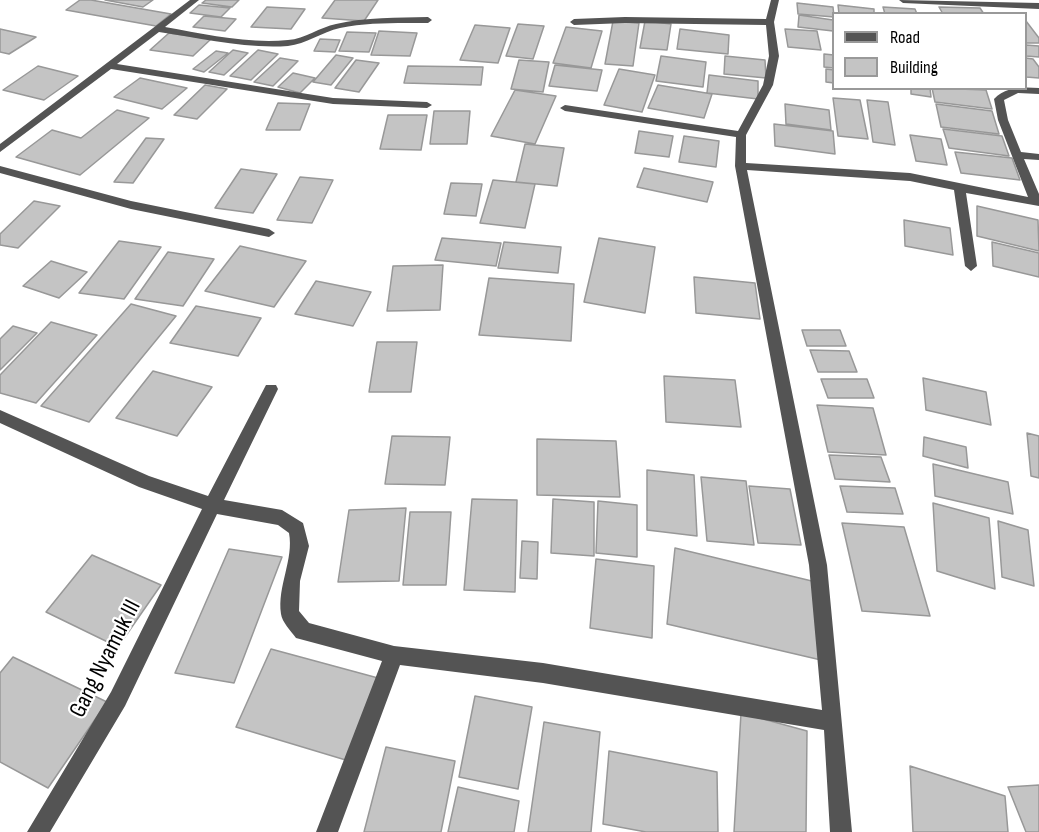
<!DOCTYPE html>
<style>
body{margin:0}
#map{position:relative;width:1039px;height:832px;overflow:hidden;background:#fff;font-family:"Sofia Sans Condensed",sans-serif}
canvas{display:block}
.legend{position:absolute;left:832px;top:12px;width:195px;height:78px;box-sizing:border-box;background:#fff;border:2px solid #999;margin:0;padding:8px 10px;list-style:none;font-size:18px;color:#000}
.legend li{display:flex;align-items:center;gap:12px;height:30px}
.legend b{width:30px;border:2px solid #999}
</style>
<div id="map">
<canvas width="1039" height="832"></canvas>
<ul class="legend">
<li><b style="height:8px;background:#545454"></b>Road</li>
<li><b style="height:16px;background:#c4c4c4"></b>Building</li>
</ul>
</div>
<script>
const context = document.querySelector('canvas').getContext('2d');
context.lineJoin = 'round';
function paint(path, color) {
  context.fillStyle = color;
  context.fill(path, 'evenodd');
}
function stroke(path, color, width, dash) {
  context.strokeStyle = color;
  context.lineWidth = width;
  context.lineCap = dash ? 'butt' : 'round';
  context.setLineDash(dash || []);
  context.stroke(path);
}
function label(font, color, halo, rows, align = 'center') {
  context.font = font + ' "Sofia Sans Condensed",sans-serif';
  context.lineWidth = 4.5;
  context.setLineDash([]);
  context.textBaseline = 'middle';
  context.strokeStyle = halo;
  context.fillStyle = color;
  for (const [text, x, y, turn = 0] of rows) {
    context.save();
    context.translate(x, y);
    context.rotate((+turn || 0) * Math.PI / 180);
    context.textAlign = isNaN(turn) ? turn : align;
    if (halo) context.strokeText(text, 0, 0);
    context.fillText(text, 0, 0);
    context.restore();
  }
}
const building = new Path2D(`
 M80 0H91L171 14 156 26 66 10Z
 M105 0H153L143 7Z
 M206 0H239L232 7 202 3Z
 M335 0H378L364 21 322 18Z
 M797 3 833 7 834 17 798 14Z
 M199 5 230 8 221 17 190 13Z
 M838 5 874 9V14H839Z
 M267 7 305 9 291 29 251 27Z
 M883 7 915 9 917 14H885Z
 M939 7 980 8 984 14H943Z
 M799 15 833 20V31L798 27Z
 M204 16 236 19 225 31 193 27Z
 M613 21 639 23 633 66 605 64Z
 M645 21 671 24 667 50 640 48Z
 M1026 21 1039 38V43H1026Z
 M518 24 544 26 533 59 506 56Z
 M475 25 510 28 498 63 460 60Z
 M566 27 602 31 591 68 553 63Z
 M0 29 36 37 9 54 0 52Z
 M680 29 729 35 728 54 677 49Z
 M785 29 817 31 821 50 788 47Z
 M379 31 417 33 410 56 371 55Z
 M347 32 376 33 369 52 339 51Z
 M169 33 211 39 193 56 150 50Z
 M320 39 340 40 335 52 314 51Z
 M1026 45 1039 46V57L1026 56Z
 M233 50 248 53 224 75 209 72Z
 M258 50 278 54 251 80 230 76Z
 M216 51 228 53 204 72 193 69Z
 M824 54 834 55V68L824 67Z
 M336 55 353 58 331 85 313 82Z
 M661 56 706 62 703 87 656 81Z
 M725 56 765 60 766 78 724 74Z
 M280 58 298 61 273 86 254 82Z
 M1026 58 1033 59 1039 67V78L1026 77Z
 M356 60 379 63 359 92 335 88Z
 M519 60 549 62 543 92 511 89Z
 M555 65 602 70 597 91 549 86Z
 M38 66 78 76 44 100 3 90Z
 M408 66 483 67 481 85 404 83Z
 M619 69 655 75 642 112 604 105Z
 M826 69 834 70V83L826 82Z
 M293 73 315 78 300 93 278 87Z
 M709 75 758 81V99L707 93Z
 M140 78 187 88 162 109 114 97Z
 M205 85 227 89 197 119 174 115Z
 M658 85 712 94 704 118 648 108Z
 M911 88H930L931 97 911 94Z
 M932 88 986 90 992 109 935 102Z
 M515 90 556 96 535 144 491 136Z
 M833 98 860 100 868 139 838 136Z
 M867 100 888 102 895 145 873 142Z
 M278 103 310 104 300 130H266Z
 M785 104 829 110 831 130 786 124Z
 M936 104 992 111 999 134 941 127Z
 M117 110 149 118 80 175 16 157 52 130 81 138Z
 M434 111H470L467 144H430Z
 M388 115H427L421 150 380 149Z
 M774 124 833 131 835 154 775 146Z
 M943 129 1002 136 1009 156 949 148Z
 M639 131 673 136 669 157 635 153Z
 M910 135 941 139 947 165 916 161Z
 M684 136 719 141 716 167 679 162Z
 M146 138 164 139 133 183 114 182Z
 M525 144 564 148 557 186 516 182Z
 M955 152 1012 158 1020 180 961 173Z
 M644 168 713 182 707 202 637 187Z
 M241 169 277 174 253 213 215 208Z
 M300 177 333 180 312 223 277 220Z
 M493 180 535 184 525 228 480 223Z
 M451 183 482 184 476 216 444 214Z
 M34 201 60 206 18 248 0 245V234Z
 M977 206 1038 220 1039 251 977 236Z
 M904 220 950 228 953 255 905 246Z
 M442 238 501 243 496 266 435 260Z
 M599 238 655 247 645 313 584 302Z
 M119 241 161 247 124 299 79 293Z
 M504 242 561 247 558 273 498 268Z
 M992 242 1039 253V277L993 266Z
 M240 246 306 261 274 307 205 291Z
 M168 252 214 259 183 306 135 299Z
 M51 261 87 272 59 298 23 286Z
 M443 265 440 310 387 311 393 266Z
 M694 277 755 283 760 319 696 313Z
 M489 278 574 284 571 341 479 335Z
 M316 281 371 292 353 326 295 314Z
 M131 304 176 316 89 422 41 406Z
 M196 306 261 318 238 356 170 343Z
 M51 322 97 335 36 403 0 393V375Z
 M13 326 37 333 0 370V339Z
 M802 330H840L846 346H807Z
 M377 342H417L411 392H369Z
 M810 350 849 351 857 372H818Z
 M153 371 212 387 177 436 116 418Z
 M664 376 735 380 741 427 666 422Z
 M923 378 986 392 991 425 926 410Z
 M821 379H867L874 398H828Z
 M817 405 873 408 886 455 828 452Z
 M1027 433 1039 436V478L1031 476Z
 M392 436 450 437 445 485 385 484Z
 M924 437 966 447 968 468 923 456Z
 M537 439 616 441 620 497 537 495Z
 M829 455 881 457 890 482 835 479Z
 M933 464 1008 482 1013 514 935 496Z
 M647 470 694 475 697 536 647 530Z
 M701 477 746 481 754 545 707 541Z
 M749 486 790 489 801 545 758 543Z
 M840 486 895 488 903 514 847 512Z
 M472 499 517 500 515 592 464 590Z
 M553 499 594 502V556L551 553Z
 M598 501 637 505V557L596 553Z
 M933 503 989 518 995 589 937 571Z
 M406 508 399 581 338 582 349 510Z
 M410 512H451L446 585H403Z
 M998 521 1028 530 1034 586 1002 577Z
 M842 523 904 527 930 616 862 611Z
 M522 541 538 542 537 579 520 578Z
 M675 548 816 582 821 660 667 624Z
 M229 549 282 557 234 683 175 673Z
 M92 555 161 585 118 647 46 612Z
 M596 559 654 566 652 638 590 628Z
 M271 649 378 678 349 761 236 727Z
 M13 657 107 702 48 788 0 762V673Z
 M475 696 532 707 518 789 459 777Z
 M741 713 807 731 806 832H734Z
 M544 722 600 732 591 832H528Z
 M386 747 455 761 441 832H364Z
 M609 751 717 772 718 832H646L603 824Z
 M910 766 1005 796 1008 832H913Z
 M1039 785V832H1026L1008 787Z
 M458 787 519 801 514 832H448Z`);
paint(building, '#c4c4c4');
stroke(building, '#989898', 1.5);
paint(new Path2D(`
 M190 0H199L165 27C205 34 247 44 288 40 305 39 320 27 336 24 366 17 397 18 428 17L432 20 428 23C399 23 369 22 340 28 322 32 306 44 288 46 245 49 201 38 159 32L117 64 333 98 427 102 432 105 427 108 333 104 111 69 0 152V144Z
 M771 0H779L774 22 779 56 773 85 746 135V163L910 173 1028 197 998 120 994 99C1006 86 1024 87 1039 88V94L1018 93 1004 100 1008 120 1021 152 1039 154V160L1024 159 1039 194V206L966 193 977 266 971 271 965 266 954 190 910 181 747 170 827 565 852 832H830L824 730 543 683 400 665 338 832H316L382 661 296 638C291 631 282 622 281 614 277 586 294 560 289 533L278 525 217 514 125 706 50 832H27L111 692 202 509 139 487 0 423V410L149 476 208 496 266 385H276L278 389 224 500 282 510 303 523 309 546 300 581 299 611 309 623 394 646 543 663 822 710 809 565 735 166 736 137 565 111 560 108 565 105 738 131 763 85 769 56 766 25 625 23 574 25 570 22 574 19 625 17 766 19Z
 M899 0 1039 3V9L903 3Z
 M0 166 131 201 269 229 275 233 269 237 131 209 0 173Z`), '#545454');
label('24px', '#000', '#fff', [
 ["Gang Nyamuk III",106,659,-63]
]);
</script>
